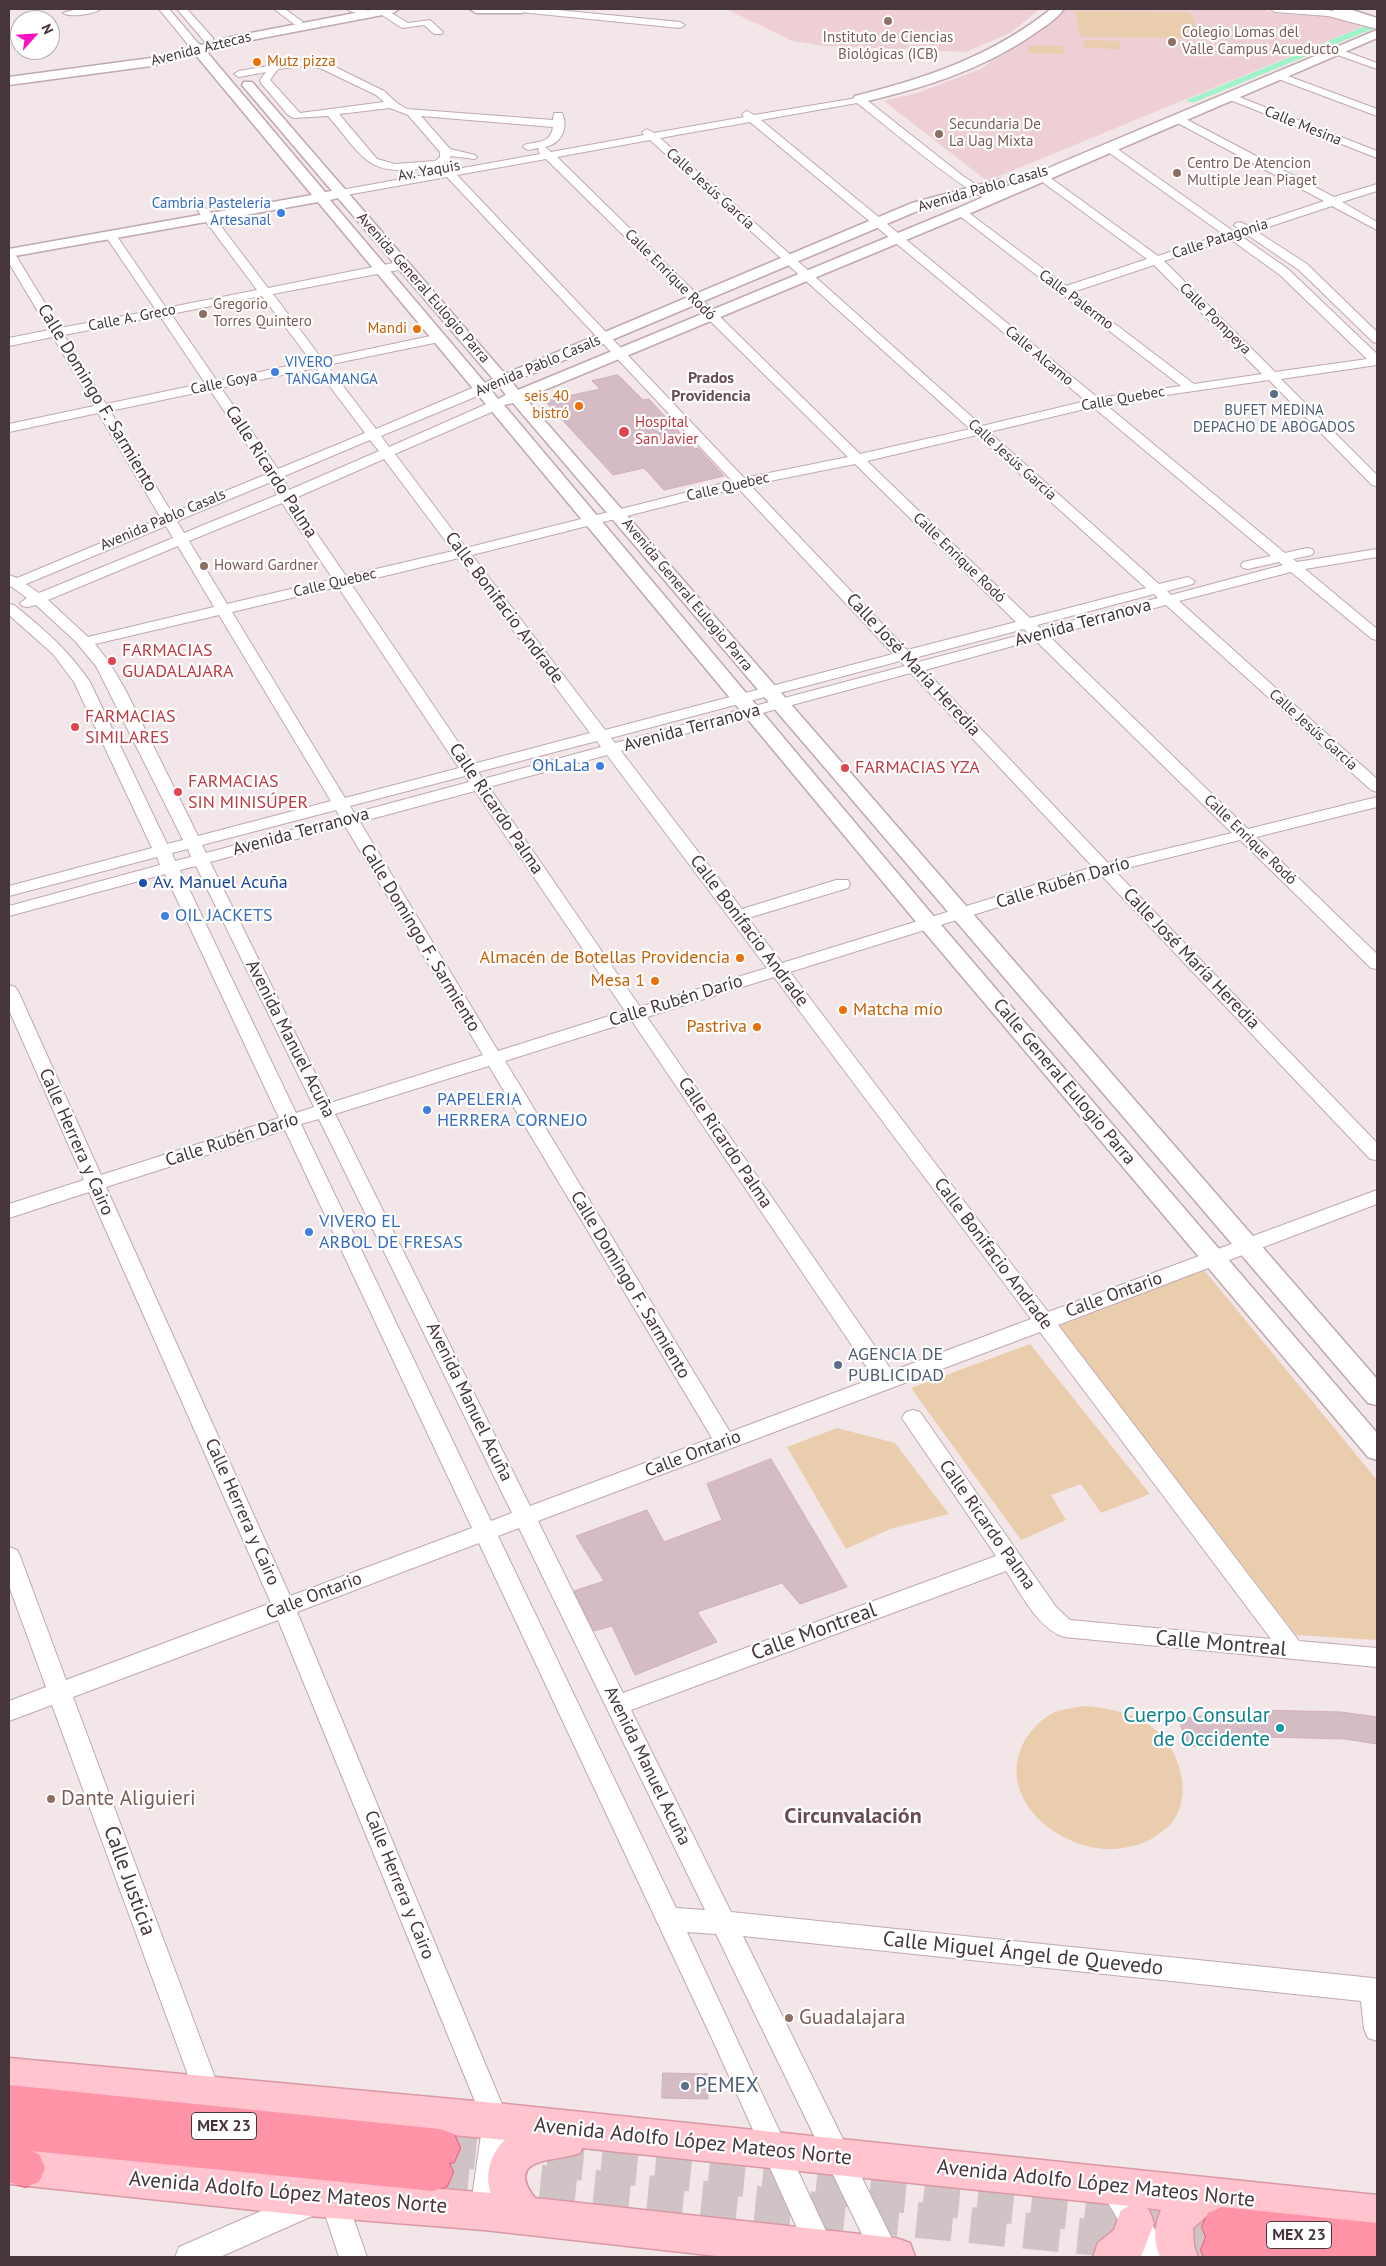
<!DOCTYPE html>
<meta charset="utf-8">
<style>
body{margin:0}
#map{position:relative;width:1386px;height:2266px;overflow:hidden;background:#f3e6e9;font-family:"PT Sans",sans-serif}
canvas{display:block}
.frame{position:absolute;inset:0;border:10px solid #46353a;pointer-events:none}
.north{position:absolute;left:10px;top:10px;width:50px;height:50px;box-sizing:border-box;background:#fff;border:1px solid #b5aeb0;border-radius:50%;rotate:64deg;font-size:14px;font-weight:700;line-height:20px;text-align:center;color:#46353a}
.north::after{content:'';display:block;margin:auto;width:18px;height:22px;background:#fe12c6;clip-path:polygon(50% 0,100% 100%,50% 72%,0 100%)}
</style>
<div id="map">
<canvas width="1386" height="2266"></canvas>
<div class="frame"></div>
<div class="north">N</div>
</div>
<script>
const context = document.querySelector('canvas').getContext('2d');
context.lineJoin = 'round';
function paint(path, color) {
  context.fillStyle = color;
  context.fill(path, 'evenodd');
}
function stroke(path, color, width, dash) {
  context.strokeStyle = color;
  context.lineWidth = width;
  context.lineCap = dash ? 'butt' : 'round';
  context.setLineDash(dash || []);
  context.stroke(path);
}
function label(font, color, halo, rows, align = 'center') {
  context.font = font + ' "PT Sans",sans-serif';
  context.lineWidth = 4.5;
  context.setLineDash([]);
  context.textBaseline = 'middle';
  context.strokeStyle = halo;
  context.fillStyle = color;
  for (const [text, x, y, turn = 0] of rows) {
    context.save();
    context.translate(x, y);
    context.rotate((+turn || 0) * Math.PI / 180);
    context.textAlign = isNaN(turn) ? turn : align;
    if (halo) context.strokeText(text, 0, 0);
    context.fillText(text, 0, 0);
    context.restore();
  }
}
paint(new Path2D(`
 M726 9H1040L1010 33 966 52 824 46 793 41Z
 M1062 9H1262L1278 14 1327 16 1364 26 987 181 884 101 920 92 981 69Z`), '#edcfd5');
paint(new Path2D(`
 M1075 11 1190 12 1200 38 1081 37Z
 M1084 40 1119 41 1120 49 1085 48Z
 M1028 46H1063L1064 54 1029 53Z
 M1204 1270 1377 1480V1640L1296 1635 1059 1326Z
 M1030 1344 1150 1494 1101 1513 1081 1484 1051 1495 1066 1520 1021 1540 911 1388Z
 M837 1428 895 1443 949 1514 890 1529 846 1549 787 1447Z
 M1084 1706C1106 1708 1126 1711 1146 1723 1178 1743 1196 1792 1171 1824 1166 1829 1158 1834 1153 1838 1145 1843 1138 1845 1128 1847 1071 1861 990 1802 1025 1740 1032 1729 1042 1718 1055 1712 1063 1709 1075 1708 1084 1706Z`), '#e9cdad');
paint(new Path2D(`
 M1377 21V27L1195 102H1189L1187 100Z`), '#a0f2c9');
const building = new Path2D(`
 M618 375 643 400 649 399 695 449 698 448 724 476 664 490 644 468 613 475 545 401 600 389 592 381Z
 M771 1459 847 1587 800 1604 782 1583 697 1612 717 1642 635 1675 612 1626 594 1631 574 1591 604 1581 576 1536 647 1510 664 1542 722 1520 707 1484Z
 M1258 1710 1341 1712 1377 1717V1744L1345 1739 1265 1737 1189 1747 1178 1719Z
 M663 2073 708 2074V2099L662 2098Z`);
paint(building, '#d5bbc3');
stroke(building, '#d0aeb8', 1);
stroke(new Path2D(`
 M440 2148 1222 2227
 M433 2172 1221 2250`), '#d0c3c6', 36, [36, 18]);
const minor = new Path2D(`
 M77 9H101C94 14 70 18 63 13Z
 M159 9H169L198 43V47H190Z
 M177 9H187L213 38V42H205Z
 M274 9H285L303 22 298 25 294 24Z
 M347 9H369C364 14 352 14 347 9Z
 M379 9H385L408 23 430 20 443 32 442 34H434L424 25 402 28 379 13 377 11Z
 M515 9H547L680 22 685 25 680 28 520 12Z
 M1270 9 1328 10 1377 23V29L1328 16 1275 12Z
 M1336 48 1377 63V69L1332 53V49Z
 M303 60 327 63 384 91 397 103 407 109 553 120 554 113H562C569 128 561 144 545 147L551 152 644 135 642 132 647 129 654 133 744 117 742 114 747 111 754 115 863 97 963 176 995 197 997 199 995 201C979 205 876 117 857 103L761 120 1098 398 1181 386 957 214 955 212 957 210H965L1066 286 1147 259 1033 175 1031 173 1033 171H1041L1158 256 1223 234 1104 149 1103 147 1104 145H1112L1233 231 1238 229 1234 225 1236 223 1240 222 1249 226 1324 201 1172 120V116H1180L1334 197 1377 184V191L1342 202 1377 222V230L1332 206 1256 231 1307 264 1377 332V343L1373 342 1299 270 1246 234 1241 236 1288 269 1377 354V365L1281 379 1377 475V486L1372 485 1269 380 1105 404 1285 553 1307 548 1312 549 1314 552 1312 555 1293 559 1297 562 1377 549V557L1305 569 1377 629V640L1372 639 1291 572 1179 601 1377 779V792L1371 790 1166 605 1049 636 1248 829 1377 797V807L1256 837 1377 954V969L1371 968 1240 840 1115 871 1377 1143V1160L1370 1159 1101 875 790 972 1048 1312 1377 1190V1204L1058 1325 1299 1641 1377 1648V1667L1064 1637C1037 1628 1021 1593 1006 1571L631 1710 731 1912 1373 1978 1377 1979V2041L1368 2038 1364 2029 1361 2001 743 1936 901 2257H873L716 1934 687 1932 838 2257H810L714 2043 479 1543 297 1612 509 2121 498 2211 494 2221 484 2225 474 2221 470 2211 483 2121 278 1620 73 1697 221 2094 217 2103 208 2107 199 2103 195 2094 52 1705 9 1721V1701L46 1687 9 1586V1547L17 1550 20 1556 66 1680 271 1603 89 1192 9 1218V1204L84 1180 9 1010V985L15 987 18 991 101 1175 279 1118 165 874 9 916V906L160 865 157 857 9 896V886L152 848 74 682 53 654 9 615V604L14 605C43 628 69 651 90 682L167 844 183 840 96 666 75 641 36 605 27 607 22 606 20 603 27 598 12 587H9V575L17 578 161 518 98 413 9 432V424L94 406 53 337 9 346V338L49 330 9 263V251L15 254 60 328 156 310 104 234 110 231 114 232 166 308 257 290 198 211 204 208 208 209 268 288 403 261 407 262 409 265 407 268 403 269 273 294 322 359 440 334 444 335 446 338 444 341 327 365 376 429 477 386 482 385 488 389 487 392 381 436 389 447 491 402H501L502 405 501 408 395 454 466 548 732 481 447 177 341 196 335 193 341 190 540 154 538 150 539 148 528 150 523 147 524 145C538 141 550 144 553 127L421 116 450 149 475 155 477 157 475 159 451 156C447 166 435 167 425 168 367 178 362 155 328 116L294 118 288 115 261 83 260 80 266 72 239 77 234 74 239 71ZM303 66 320 68 376 95 384 102 300 113 270 80 278 69ZM390 108 408 115 440 152V157L435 161 395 164 377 159 339 114ZM750 122 1086 401 982 426 660 138ZM650 140 970 429 860 454 557 157ZM546 159 848 457 744 478 457 175ZM1230 239 1280 275 1367 359 1275 372 1164 261ZM1154 265 1262 374 1194 384 1073 292ZM262 296 311 361 217 381 171 314ZM160 316 205 383 106 404 64 335ZM316 368 365 433 278 469 221 388ZM210 390 267 474 172 513 110 411ZM1093 407 1271 556 1243 562 1241 565 1243 568 1248 569 1279 562 1283 565 1171 595 1167 591 1193 584 1195 581 1188 577 1159 584 989 432ZM977 435 1146 588 1030 618 867 461ZM370 440 379 451 289 490 282 477ZM384 459 453 551 346 576 293 499ZM855 464 1016 622 907 650 750 485ZM271 482 277 495 184 533 177 521ZM738 488 893 654 605 730 472 555ZM282 503 333 579 227 604 189 541ZM166 526 173 538 39 593 26 584ZM178 546 214 607 88 637 48 600ZM459 558 590 733 473 764 351 584ZM338 587 459 768 345 798 232 612ZM1154 594 1158 598 1041 629 1037 625ZM219 615 331 801 198 836 125 689 109 662 95 644ZM1024 629 1028 633 918 662 914 658ZM1035 640 1232 833 1108 863 925 670ZM900 661 905 666 615 743 611 738ZM911 673 1093 867 782 963 748 918 848 888 850 884 848 880H836L742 909 621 751ZM597 741 601 747 483 779 478 772ZM607 755 767 968 640 1007 489 787ZM465 776 469 782 354 813 350 806ZM475 791 625 1011 498 1051 360 822ZM336 810 340 817 206 853 202 845ZM345 826 483 1055 330 1103 210 862ZM188 849 191 857 175 861 172 853ZM196 866 314 1107 296 1113 180 870ZM774 977 1031 1319 892 1371 647 1017ZM632 1021 874 1378 730 1432 505 1061ZM489 1066 712 1438 530 1506 335 1114ZM319 1119 512 1513 491 1521 301 1124ZM285 1130 472 1528 290 1596 106 1187ZM1040 1332 1271 1639 1070 1620 1056 1607 920 1412 913 1410 906 1412 902 1418 906 1424 996 1556 623 1693 538 1521ZM519 1528 705 1910 676 1908 498 1536Z
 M1277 72 1377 109V116L1273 77 1272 75Z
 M1229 93 1377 151V158L1225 98 1224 96Z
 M1112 2173 1122 2177 1166 2247 1170 2257H1140L1098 2186 1102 2177Z
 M333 2186 343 2189 367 2257H339L322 2205 319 2213 220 2257H175L179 2247 309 2190 319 2193 320 2197 323 2189Z`);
const tertiary = new Path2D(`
 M376 9H399L393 13 236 43 206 51 325 192 332 191 242 85 244 82H252L505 374 912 203 1001 179 1008 183 1006 186 922 209 512 382 518 390 956 209 1060 163 1377 30V38L966 215 525 398 1377 1379V1405L1368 1403 513 403 504 405 936 919 1377 1433V1460L1368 1457 922 929 318 202 9 257V249L312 195 195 54 151 66 9 85V77L151 58 190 48 188 45 194 41 201 45 235 36ZM338 198 493 379 485 383 330 200ZM500 387 506 395 498 399 491 390Z
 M470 9H528L522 13H476Z
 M1051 9H1064C1056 20 1042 28 1031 36 979 71 920 89 859 103L853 99 855 96C927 78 992 56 1051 9Z
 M1332 9H1349L1377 18V26L1334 12Z`);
const secondary = new Path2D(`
 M9 2058 496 2103 1377 2195V2233L1208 2215 1193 2228 1194 2246 1198 2257H1160C1153 2239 1154 2227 1161 2210L1146 2208 1149 2210 1154 2223 1141 2257H1093L1098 2243 1114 2230 1121 2210 1129 2206 582 2148 580 2153C557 2162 503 2156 535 2198L896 2238 910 2243 915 2257H726L484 2230 320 2217 9 2184V2148L320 2179 491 2193C484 2176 491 2152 505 2140L9 2092Z`);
const primary = new Path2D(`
 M9 2085 440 2129 454 2134 460 2148 454 2162 449 2163 453 2172 447 2186 433 2191 31 2151 39 2154 45 2168 39 2182 25 2187 9 2182Z
 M1222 2207 1377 2223V2257H1204L1201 2250 1206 2237 1202 2227 1208 2213Z`);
stroke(minor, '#bfa8ae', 2);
stroke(tertiary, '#bfa8ae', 3);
stroke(secondary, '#da98a4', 3);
stroke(primary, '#e6617d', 2);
paint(minor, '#fff');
paint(tertiary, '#fff');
paint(secondary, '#ffc4cd');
paint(primary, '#ff93a8');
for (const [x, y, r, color] of [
 [888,21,5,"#8d6e63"],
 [1172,42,5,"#8d6e63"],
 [257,62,5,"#e8710a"],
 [939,134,5,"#8d6e63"],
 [1177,173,5,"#8d6e63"],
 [281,213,5,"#3f7fe0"],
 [203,314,5,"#8d6e63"],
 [417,329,5,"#e8710a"],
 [275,372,5,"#3f7fe0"],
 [1274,394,5,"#5c6f8a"],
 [579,406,5,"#e8710a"],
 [624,432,6,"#e0444e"],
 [204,566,5,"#8d6e63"],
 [112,661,5,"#e0444e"],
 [75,727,5,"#e0444e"],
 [600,766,5,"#3f7fe0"],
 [845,768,5,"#e0444e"],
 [178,792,5,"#e0444e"],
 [143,883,5,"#1a4fb4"],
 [165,916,5,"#3f7fe0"],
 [740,958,5,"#e8710a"],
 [655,981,5,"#e8710a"],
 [843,1010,5,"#e8710a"],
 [757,1027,5,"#e8710a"],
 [427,1110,5,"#3f7fe0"],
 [309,1232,5,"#3f7fe0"],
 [838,1365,5,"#5c6f8a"],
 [1280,1728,5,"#0f9aa8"],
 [51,1799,5,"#8d6e63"],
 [789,2018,5,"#8d6e63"],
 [685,2086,5,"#5c6f8a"]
]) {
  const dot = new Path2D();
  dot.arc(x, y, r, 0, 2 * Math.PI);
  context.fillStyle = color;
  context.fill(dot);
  stroke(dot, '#fff', 2);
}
label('15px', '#785e54', '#fff', [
 ["Colegio Lomas del",1182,33],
 ["Valle Campus Acueducto",1182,50],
 ["Instituto de Ciencias",888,38,"center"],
 ["Biológicas (ICB)",888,55,"center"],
 ["Secundaria De",949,125],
 ["La Uag Mixta",949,142],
 ["Centro De Atencion",1187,164],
 ["Multiple Jean Piaget",1187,181],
 ["Gregorio",213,305],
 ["Torres Quintero",213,322],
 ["Howard Gardner",214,566]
], 'left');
label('15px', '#46353a', '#fff', [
 ["Avenida Aztecas",201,49,-14],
 ["Calle Mesina",1303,126,22],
 ["Av. Yaquis",429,171,-10],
 ["Calle Jesús García",710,189,42],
 ["Avenida Pablo Casals",983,189,-16],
 ["Calle Patagonia",1220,239,-18],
 ["Calle Enrique Rodó",670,275,45],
 ["Avenida General Eulogio Parra",423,288,49],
 ["Calle Palermo",1076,300,37],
 ["Calle A. Greco",132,318,-11],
 ["Calle Pompeya",1215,319,45],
 ["Calle Alcamo",1039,356,40],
 ["Avenida Pablo Casals",538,366,-23],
 ["Calle Goya",224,383,-12],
 ["Calle Quebec",1123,399,-10],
 ["Calle Jesús García",1012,460,42],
 ["Calle Quebec",728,487,-13],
 ["Avenida Pablo Casals",163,520,-23],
 ["Calle Enrique Rodó",959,558,44],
 ["Calle Quebec",335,583,-13],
 ["Avenida General Eulogio Parra",687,595,50],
 ["Calle Jesús García",1313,730,42],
 ["Calle Enrique Rodó",1250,840,44]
]);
label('15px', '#c56008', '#fff', [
 ["Mutz pizza",267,62,"left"],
 ["Mandi",407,329],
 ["seis 40",569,397],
 ["bistró",569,414]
], 'right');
label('15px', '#366cbe', '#fff', [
 ["Cambria Pastelería",271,204],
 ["Artesanal",271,221],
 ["VIVERO",285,363,"left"],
 ["TANGAMANGA",285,380,"left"]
], 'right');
label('15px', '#4e5e75', '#fff', [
 ["BUFET MEDINA",1274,411],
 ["DEPACHO DE ABOGADOS",1274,428]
]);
label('15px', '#be3a42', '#fff', [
 ["Hospital",635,423],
 ["San Javier",635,440]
], 'left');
label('bold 16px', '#694c55', '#fff', [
 ["Prados",711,378],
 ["Providencia",711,396]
]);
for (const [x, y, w] of [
 [224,2126,65],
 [1299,2235,65]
]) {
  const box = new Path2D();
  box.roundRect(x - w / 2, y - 13.5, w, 27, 4);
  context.fillStyle = '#fff';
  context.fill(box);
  stroke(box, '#46353a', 1);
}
label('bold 16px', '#46353a', null, [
 ["MEX 23",224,2126],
 ["MEX 23",1299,2235]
]);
label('18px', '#46353a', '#fff', [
 ["Calle Domingo F. Sarmiento",97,398,59],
 ["Calle Ricardo Palma",271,472,57],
 ["Calle Bonifacio Andrade",504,608,53],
 ["Avenida Terranova",1083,623,-15],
 ["Calle José María Heredia",913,665,47],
 ["Avenida Terranova",692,728,-15],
 ["Calle Ricardo Palma",496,809,56],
 ["Avenida Terranova",301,832,-15],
 ["Calle Rubén Darío",1063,883,-17],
 ["Calle Bonifacio Andrade",749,931,53],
 ["Calle Domingo F. Sarmiento",420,938,59],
 ["Calle José María Heredia",1191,959,46],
 ["Calle Rubén Darío",676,1001,-17],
 ["Avenida Manuel Acuña",290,1039,63],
 ["Calle General Eulogio Parra",1064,1082,50],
 ["Calle Rubén Darío",232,1140,-18],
 ["Calle Herrera y Cairo",76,1142,66],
 ["Calle Ricardo Palma",725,1143,56],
 ["Calle Bonifacio Andrade",993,1254,53],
 ["Calle Domingo F. Sarmiento",630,1285,59],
 ["Calle Ontario",1114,1295,-20],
 ["Avenida Manuel Acuña",469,1402,64],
 ["Calle Ontario",693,1454,-21],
 ["Calle Herrera y Cairo",242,1512,66],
 ["Calle Ricardo Palma",987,1525,55],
 ["Calle Ontario",314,1596,-21],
 ["Avenida Manuel Acuña",647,1766,64],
 ["Calle Herrera y Cairo",399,1885,68]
]);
label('18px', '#be3a42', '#fff', [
 ["FARMACIAS",122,651],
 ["GUADALAJARA",122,672],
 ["FARMACIAS",85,717],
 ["SIMILARES",85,738],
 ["FARMACIAS YZA",855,768],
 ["FARMACIAS",188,782],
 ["SIN MINISÚPER",188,803]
], 'left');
label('18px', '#366cbe', '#fff', [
 ["OhLaLa",590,766,"right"],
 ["OIL JACKETS",175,916],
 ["PAPELERIA",437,1100],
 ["HERRERA CORNEJO",437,1121],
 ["VIVERO EL",319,1222],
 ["ARBOL DE FRESAS",319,1243]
], 'left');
label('18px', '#164399', '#fff', [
 ["Av. Manuel Acuña",153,883]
], 'left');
label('18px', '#c56008', '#fff', [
 ["Almacén de Botellas Providencia",730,958],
 ["Mesa 1",645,981],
 ["Matcha mío",853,1010,"left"],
 ["Pastriva",747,1027]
], 'right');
label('18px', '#4e5e75', '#fff', [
 ["AGENCIA DE",848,1355],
 ["PUBLICIDAD",848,1376]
], 'left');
label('21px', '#46353a', '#fff', [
 ["Calle Montreal",814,1632,-20],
 ["Calle Montreal",1221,1644,5],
 ["Calle Justicia",129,1881,70],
 ["Calle Miguel Ángel de Quevedo",1023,1954,6],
 ["Avenida Adolfo López Mateos Norte",693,2142,6],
 ["Avenida Adolfo López Mateos Norte",1096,2184,6],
 ["Avenida Adolfo López Mateos Norte",288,2193,5]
]);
label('21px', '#0d838f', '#fff', [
 ["Cuerpo Consular",1270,1716],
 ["de Occidente",1270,1740]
], 'right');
label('21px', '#785e54', '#fff', [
 ["Dante Aliguieri",61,1799],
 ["Guadalajara",799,2018]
], 'left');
label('21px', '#4e5e75', '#fff', [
 ["PEMEX",695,2086]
], 'left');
label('bold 22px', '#694c55', '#fff', [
 ["Circunvalación",853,1817]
]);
</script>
